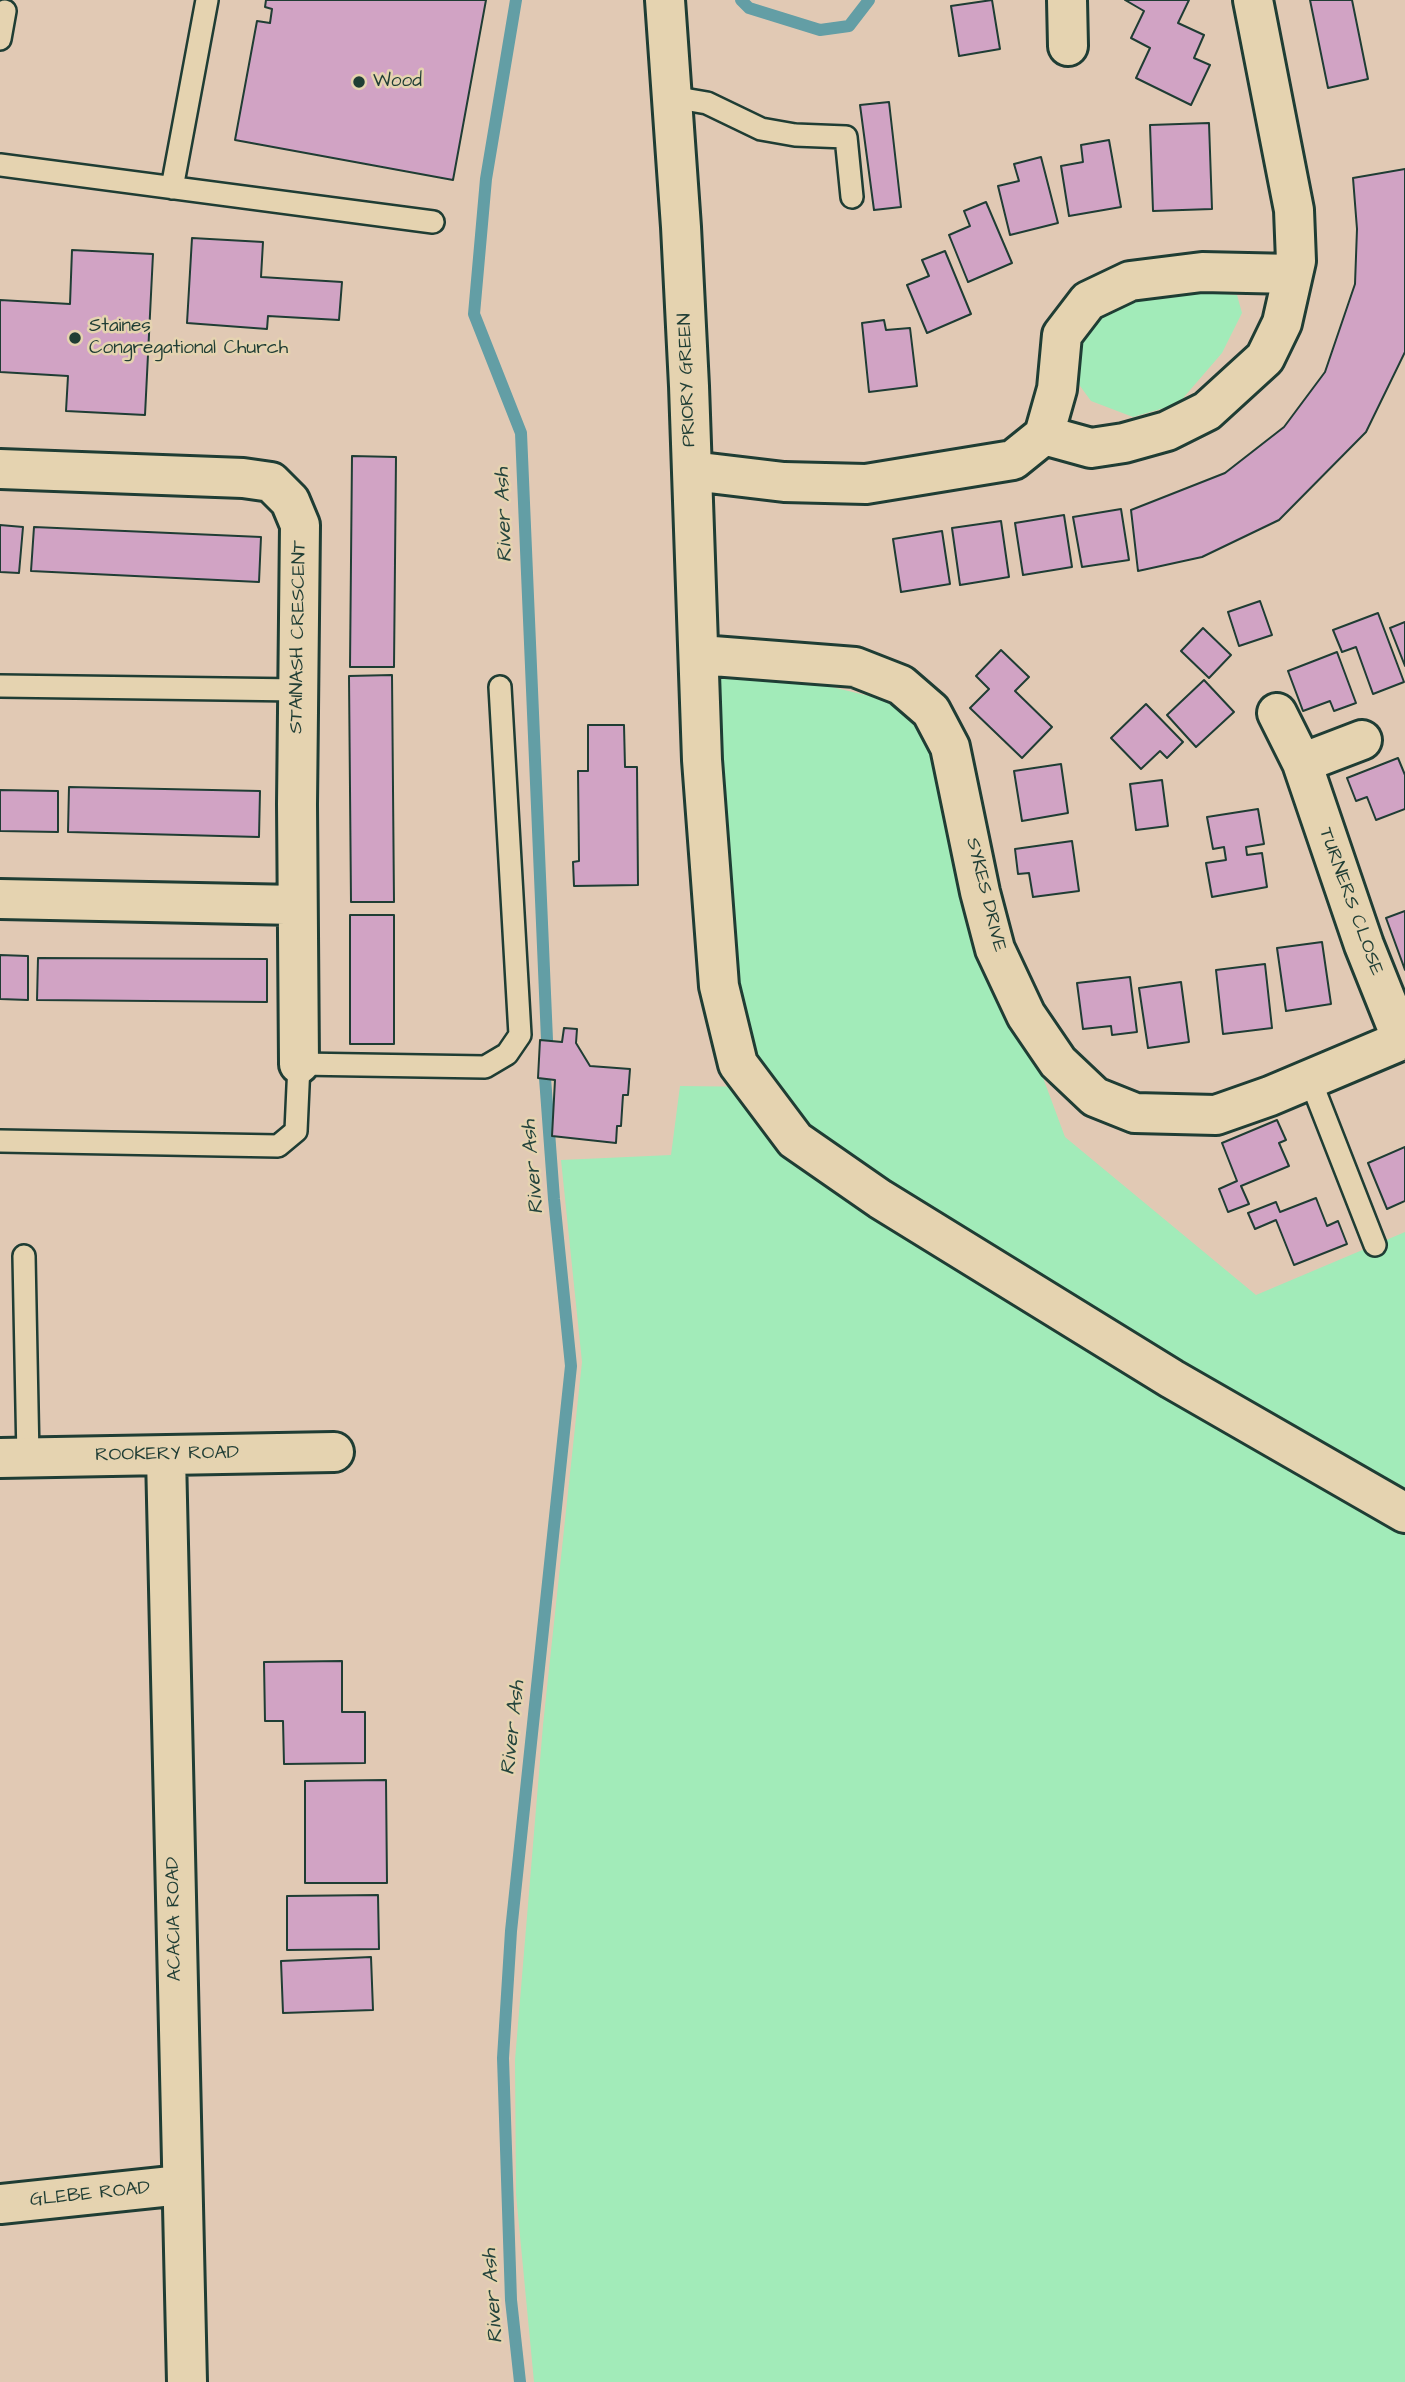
<!DOCTYPE html>
<style>
body{margin:0}
canvas{display:block;background:#e1c9b4}
</style>
<canvas width="1405" height="2382"></canvas>
<script>
const context = document.querySelector('canvas').getContext('2d');
context.lineJoin = 'round';
function paint(path, color) {
  context.fillStyle = color;
  context.fill(path, 'evenodd');
}
function stroke(path, color, width, dash) {
  context.strokeStyle = color;
  context.lineWidth = width;
  context.lineCap = dash ? 'butt' : 'round';
  context.setLineDash(dash || []);
  context.stroke(path);
}
function label(font, color, halo, rows, align = 'center') {
  context.font = font + ' "Architects Daughter",sans-serif';
  context.lineWidth = 5;
  context.setLineDash([]);
  context.textBaseline = 'middle';
  context.strokeStyle = halo;
  context.fillStyle = color;
  for (const [text, x, y, turn = 0] of rows) {
    context.save();
    context.translate(x, y);
    context.rotate((+turn || 0) * Math.PI / 180);
    context.textAlign = isNaN(turn) ? turn : align;
    if (halo) context.strokeText(text, 0, 0);
    context.fillText(text, 0, 0);
    context.restore();
  }
}
paint(new Path2D(`
 M1161 288 1237 295 1242 313 1222 353 1178 404 1133 417 1091 401 1072 375 1075 340 1089 312Z
 M700 655 931 711 995 948 1065 1137 1256 1295 1405 1232V2382H534L516 2194 515 2060 543 1725 582 1362 561 1160 671 1155 680 1086 767 1087 716 951Z`), '#a2ebb9');
stroke(new Path2D(`
 M516 0 486 179 474 314 521 433 547 1040
 M741 0 749 8 820 30 849 26 869 0
 M520 2382 511 2300 503 2058 511 1931 571 1366 554 1199 545 1078`), '#639ea5', 12);
const building = new Path2D(`
 M266 0H486L453 180 235 140 257 21 270 23 272 9 265 7Z
 M992 0 1000 49 959 56 951 6Z
 M1125 0H1189L1178 23 1204 35 1194 58 1210 65 1191 105 1136 78 1150 48 1131 38 1144 11Z
 M1310 0H1352L1368 79 1328 88Z
 M889 102 901 207 874 210 860 105Z
 M1209 123 1212 209 1153 211 1150 125Z
 M1109 140 1121 207 1069 216 1061 166 1083 162 1081 145Z
 M1041 157 1058 223 1010 235 998 186 1019 181 1014 164Z
 M1405 169V352L1366 432 1279 520 1202 557 1138 571 1131 510 1225 473 1284 427 1325 372 1355 284 1357 229 1353 178Z
 M986 202 1012 263 968 282 949 235 970 226 964 211Z
 M192 238 263 242 261 277 342 282 339 320 268 316 267 329 187 323Z
 M72 250 153 254 145 415 66 411 68 376 0 372V300L70 304Z
 M945 251 971 314 927 333 907 285 929 276 922 260Z
 M884 320 886 330 910 328 917 386 869 392 862 323Z
 M352 456 396 457 394 667H350Z
 M1121 509 1129 560 1082 567 1073 517Z
 M1064 515 1072 567 1023 575 1015 523Z
 M1001 521 1009 577 960 585 952 528Z
 M0 525 23 527 19 573 0 572Z
 M34 527 261 537 259 582 31 571Z
 M942 531 950 584 901 592 893 539Z
 M1260 601 1272 635 1239 646 1228 612Z
 M1378 613 1404 682 1373 694 1356 647 1342 652 1333 630Z
 M1405 622V666L1390 628Z
 M1203 628 1231 655 1209 678 1181 651Z
 M1001 650 1029 677 1015 691 1052 727 1022 758 970 708 989 689 976 676Z
 M1337 652 1356 703 1334 711 1330 701 1303 711 1288 671Z
 M392 675 394 902H351L349 676Z
 M1204 680 1234 712 1196 747 1167 715Z
 M1146 704 1183 742 1167 758 1160 751 1141 769 1111 738Z
 M588 725H624L625 767H637L638 885 574 886 573 862 579 861 578 771H588Z
 M1398 758 1405 775V809L1376 820 1367 797 1356 801 1347 778Z
 M1061 764 1068 813 1022 821 1014 771Z
 M1162 780 1168 826 1136 830 1130 784Z
 M69 787 260 791 259 837 68 832Z
 M0 790 58 791V832L0 831Z
 M1258 809 1264 844 1246 847 1247 855 1262 853 1267 887 1212 897 1206 863 1226 860 1224 847 1213 849 1207 817Z
 M1072 841 1079 891 1033 897 1029 873 1018 874 1015 849Z
 M1405 911V970L1386 918Z
 M350 915H394V1044H350Z
 M1322 942 1331 1004 1286 1011 1277 948Z
 M0 955 28 956V1000L0 999Z
 M38 958 267 959V1002L37 1000Z
 M1265 964 1272 1028 1223 1034 1216 970Z
 M1130 977 1137 1032 1112 1035 1111 1026 1083 1029 1077 983Z
 M1181 982 1189 1042 1148 1048 1139 988Z
 M564 1028 577 1029 576 1043 590 1066 630 1069 628 1095H623L621 1126H617L616 1143 552 1136 555 1080 538 1078 540 1040 562 1042Z
 M1277 1120 1286 1140 1279 1143 1289 1166 1241 1186 1249 1204 1228 1212 1219 1189 1237 1181 1222 1143Z
 M1405 1147V1201L1387 1209 1368 1163Z
 M1316 1198 1327 1226 1338 1221 1347 1244 1294 1265 1276 1220 1255 1229 1248 1213 1276 1202 1280 1212Z
 M342 1661V1712H365V1763L284 1764 283 1721H265L264 1662Z
 M386 1780 387 1883H305V1781Z
 M378 1895 379 1949 287 1950V1896Z
 M371 1957 373 2010 283 2013 281 1961Z`);
paint(building, '#d1a3c4');
stroke(building, '#1f3d34', 2);
const service = new Path2D(`
 M0 39 5 11
 M672 97 707 103 761 129 795 135 846 137 852 197
 M0 165 433 222
 M172 188 207 0
 M0 686 299 690
 M1310 1079 1375 1245
 M0 1141 278 1146 296 1131 299 1064 485 1067 507 1054 520 1035 500 687
 M24 1256 28 1458`);
const minor = new Path2D(`
 M665 0 681 227 689 386 702 760 719 986 738 1064 795 1140 880 1199 1172 1379 1405 1513
 M1067 0 1068 46
 M1044 435 1057 389 1062 335 1088 301 1130 281 1202 272 1293 274
 M0 469 243 478 271 482 290 501 300 525 297 804 299 1064
 M692 471 784 482 866 484 1013 460 1044 435 1091 448 1124 443 1167 431 1207 411 1265 358 1282 323 1296 261 1294 210 1253 0
 M700 655 855 667 901 685 931 711 950 747 980 892 995 949 1026 1015 1058 1062 1095 1097 1135 1113 1216 1115 1270 1096 1405 1039
 M1277 713 1302 763 1364 945 1402 1040
 M1302 763 1362 740
 M0 899 297 905
 M166 1456 187 2382
 M0 1458 334 1452
 M0 2204 181 2185`);
stroke(service, '#1f3d34', 26);
stroke(minor, '#1f3d34', 44);
stroke(service, '#e5d3b0', 21);
stroke(minor, '#e5d3b0', 38);
for (const [x, y, r, color] of [
 [359,82,7,"#1f3d34"],
 [75,338,7,"#1f3d34"]
]) {
  const dot = new Path2D();
  dot.arc(x, y, r, 0, 2 * Math.PI);
  context.fillStyle = color;
  context.fill(dot);
  stroke(dot, '#e5d3b0', 2.5);
}
label('19px', '#1f3d34', '#e5d3b0', [
 ["Wood",373,82],
 ["Staines",89,327],
 ["Congregational Church",89,349]
], 'left');
label('19px', '#1f3d34', '#e5d3b0', [
 ["PRIORY GREEN",688,380,-92],
 ["STAINASH CRESCENT",299,637,-89],
 ["SYKES DRIVE",985,895,76],
 ["TURNERS CLOSE",1350,902,70],
 ["ROOKERY ROAD",167,1455,-1],
 ["ACACIA ROAD",175,1919,-91],
 ["GLEBE ROAD",90,2195,-6]
]);
label('italic 21px', '#25453d', '#e5d3b0', [
 ["River Ash",505,515,-92],
 ["River Ash",534,1167,-95],
 ["River Ash",514,1728,-84],
 ["River Ash",494,2296,-94]
]);
</script>
